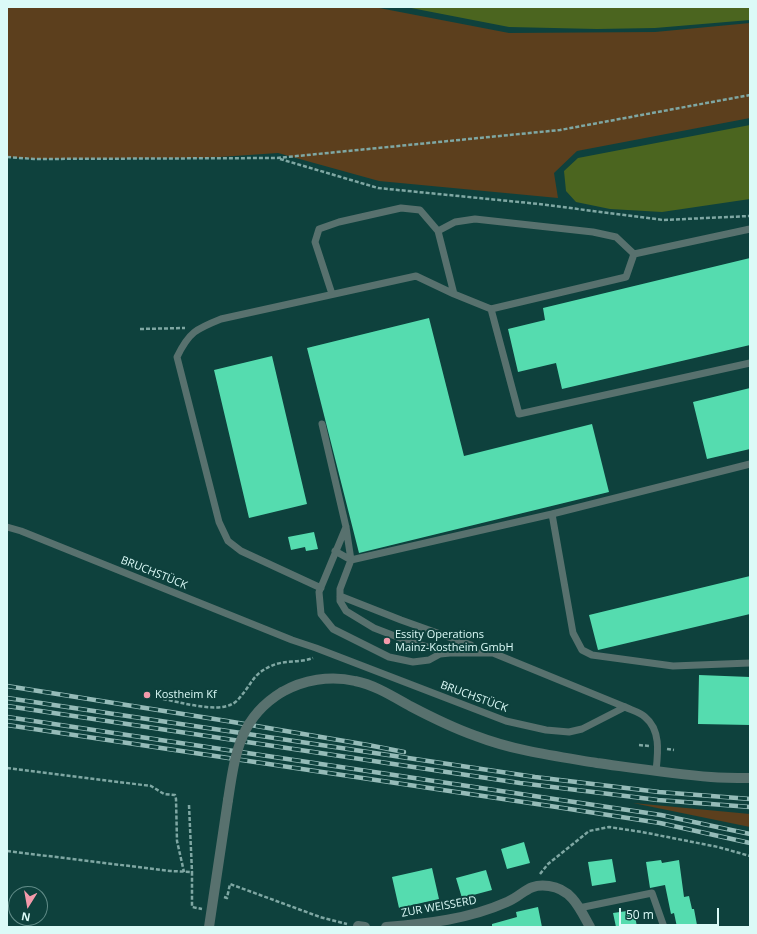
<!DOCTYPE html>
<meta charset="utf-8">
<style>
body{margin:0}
#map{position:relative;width:757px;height:934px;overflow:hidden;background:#0e413d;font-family:"Open Sans",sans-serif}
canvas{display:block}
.frame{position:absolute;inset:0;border:8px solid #dbfaf7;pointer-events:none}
.north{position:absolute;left:8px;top:886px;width:40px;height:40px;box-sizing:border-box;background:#0e413d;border:1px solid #608b87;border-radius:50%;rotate:191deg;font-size:11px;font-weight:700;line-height:16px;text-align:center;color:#dbfaf7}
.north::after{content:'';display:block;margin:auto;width:14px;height:18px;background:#f39aab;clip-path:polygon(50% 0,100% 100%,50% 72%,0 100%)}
.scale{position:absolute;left:619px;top:908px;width:100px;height:18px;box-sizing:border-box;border:2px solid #dbfaf7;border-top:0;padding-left:5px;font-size:12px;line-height:14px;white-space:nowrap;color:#dbfaf7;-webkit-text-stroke:3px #0e413d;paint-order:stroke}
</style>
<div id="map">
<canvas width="757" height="934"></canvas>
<div class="frame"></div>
<div class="north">N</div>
<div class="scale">50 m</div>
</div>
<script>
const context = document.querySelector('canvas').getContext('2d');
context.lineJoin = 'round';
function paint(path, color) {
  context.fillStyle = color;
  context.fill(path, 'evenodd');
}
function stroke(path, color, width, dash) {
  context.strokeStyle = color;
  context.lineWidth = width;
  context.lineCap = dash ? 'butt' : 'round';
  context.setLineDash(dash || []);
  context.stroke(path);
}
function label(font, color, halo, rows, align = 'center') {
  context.font = font + ' "Open Sans",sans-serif';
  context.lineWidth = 4;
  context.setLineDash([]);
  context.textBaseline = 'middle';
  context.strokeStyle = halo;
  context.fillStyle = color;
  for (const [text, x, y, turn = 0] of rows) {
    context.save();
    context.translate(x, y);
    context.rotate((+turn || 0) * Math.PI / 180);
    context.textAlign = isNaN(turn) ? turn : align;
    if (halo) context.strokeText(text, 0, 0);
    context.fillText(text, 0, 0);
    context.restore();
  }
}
paint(new Path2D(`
 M7 7H374L509 33 655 32 750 23V118L577 151 554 173 558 198 379 181 278 153 205 158 34 159 7 157Z
 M633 803 750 814V827Z`), '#5c3f1d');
paint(new Path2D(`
 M406 7H750V20L655 28 597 29 509 27Z
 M750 125V199L662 212 610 209 576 202 566 191 564 171 578 158Z`), '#4b651f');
paint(new Path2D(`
 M750 258V345L562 389 556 363 518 372 508 329 545 320 543 308Z
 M429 318 464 456 592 424 609 492 359 553 307 348Z
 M272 356 307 504 249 518 214 370Z
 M750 388V449L707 459 693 402Z
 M314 532 318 549 306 551 305 547 291 550 288 537Z
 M750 576V614L598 650 589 615Z
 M699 675 750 677V725L698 724Z
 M524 842 530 863 507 869 501 849Z
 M612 859 616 882 592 886 588 862Z
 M661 860 662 863 679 860 684 897 689 896 692 909H694L697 925 687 927H677L674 913 671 914 665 885 650 888 646 862Z
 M432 868 439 899 399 908 392 877Z
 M486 870 492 890 462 898 456 878Z
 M538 907 542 927H492V924L517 917 516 912Z
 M634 910 637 927H616L613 913Z`), '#55dcaf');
stroke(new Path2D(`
 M7 157 34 159 277 158 560 130 750 95
 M280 159 378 188 539 204 663 220 750 216
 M140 329 185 328
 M163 699C180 702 216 713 232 704 235 703 239 699 241 696 253 682 253 674 271 666 283 660 300 663 313 658
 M639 745 649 746
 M667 749 674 750
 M7 768 151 786 164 794 175 795 176 799 177 841 184 872
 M189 805 192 872
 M7 851 170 871 192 872V907L202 909
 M540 874 548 864 589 831 609 827 642 832 718 847 750 856
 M224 897 227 898 230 884 320 917 347 924`), '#7fa7a3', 2.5, [4, 2]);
stroke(new Path2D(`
 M438 231 455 222 475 219 593 232 616 237 634 254 750 229
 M332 294 315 242 319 229 339 222 401 208 420 210 438 231 454 294
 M491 309 626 277 634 254
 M322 424 346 527 351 560 340 589V601L346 611 374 628 413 643 446 652
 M552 514 573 633 582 650 592 655 673 666 750 663
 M7 527 21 531 292 640 316 648 506 721 546 730 569 732 582 729 625 707
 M346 527 319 592 321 614 333 629 389 657 413 662 429 660 440 654 450 653H493L625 707C631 710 640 712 645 717 661 730 658 753 656 771
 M335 551 351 560 552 514 750 464
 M321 588 241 551 228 541 219 522 177 357C189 332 196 329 221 319L416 276 454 294 491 309 519 414 750 363
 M340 596 401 620 471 645 476 652
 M579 908 652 893 664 927`), '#58716e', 7);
stroke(new Path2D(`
 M358 926 365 927
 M386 927C427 924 469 919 507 902 524 895 527 883 549 886 572 889 580 909 590 927`), '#58716e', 10);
stroke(new Path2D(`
 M282 692C303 680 330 675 355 681 375 685 392 696 410 706 431 717 453 728 476 736 515 751 555 756 597 763 634 768 673 774 711 777 724 778 737 778 750 778
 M209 927 228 800`), '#58716e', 10);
const rail = new Path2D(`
 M7 686 227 721 368 745 404 752
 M7 698 535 777 659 792 750 799
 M7 706 520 783 658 800 750 807
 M7 717 661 815 750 834
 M7 725 550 806 660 823 750 843`);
stroke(rail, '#95bbb8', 4.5);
stroke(rail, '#0e413d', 3, [9]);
stroke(new Path2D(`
 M228 800C235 755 239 718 282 692`), '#58716e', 10);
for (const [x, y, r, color] of [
 [387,641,4,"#f39aab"],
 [147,695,4,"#f39aab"]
]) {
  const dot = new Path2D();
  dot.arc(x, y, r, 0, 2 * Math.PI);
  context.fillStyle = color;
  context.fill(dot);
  stroke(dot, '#0e413d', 1.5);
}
label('11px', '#dbfaf7', '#0e413d', [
 ["BRUCHSTÜCK",154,573,22],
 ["BRUCHSTÜCK",474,697,20],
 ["ZUR WEISSERD",439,907,-10]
]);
label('11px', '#dbfaf7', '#0e413d', [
 ["Essity Operations",395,635],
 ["Mainz-Kostheim GmbH",395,648],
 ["Kostheim Kf",155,695]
], 'left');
</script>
